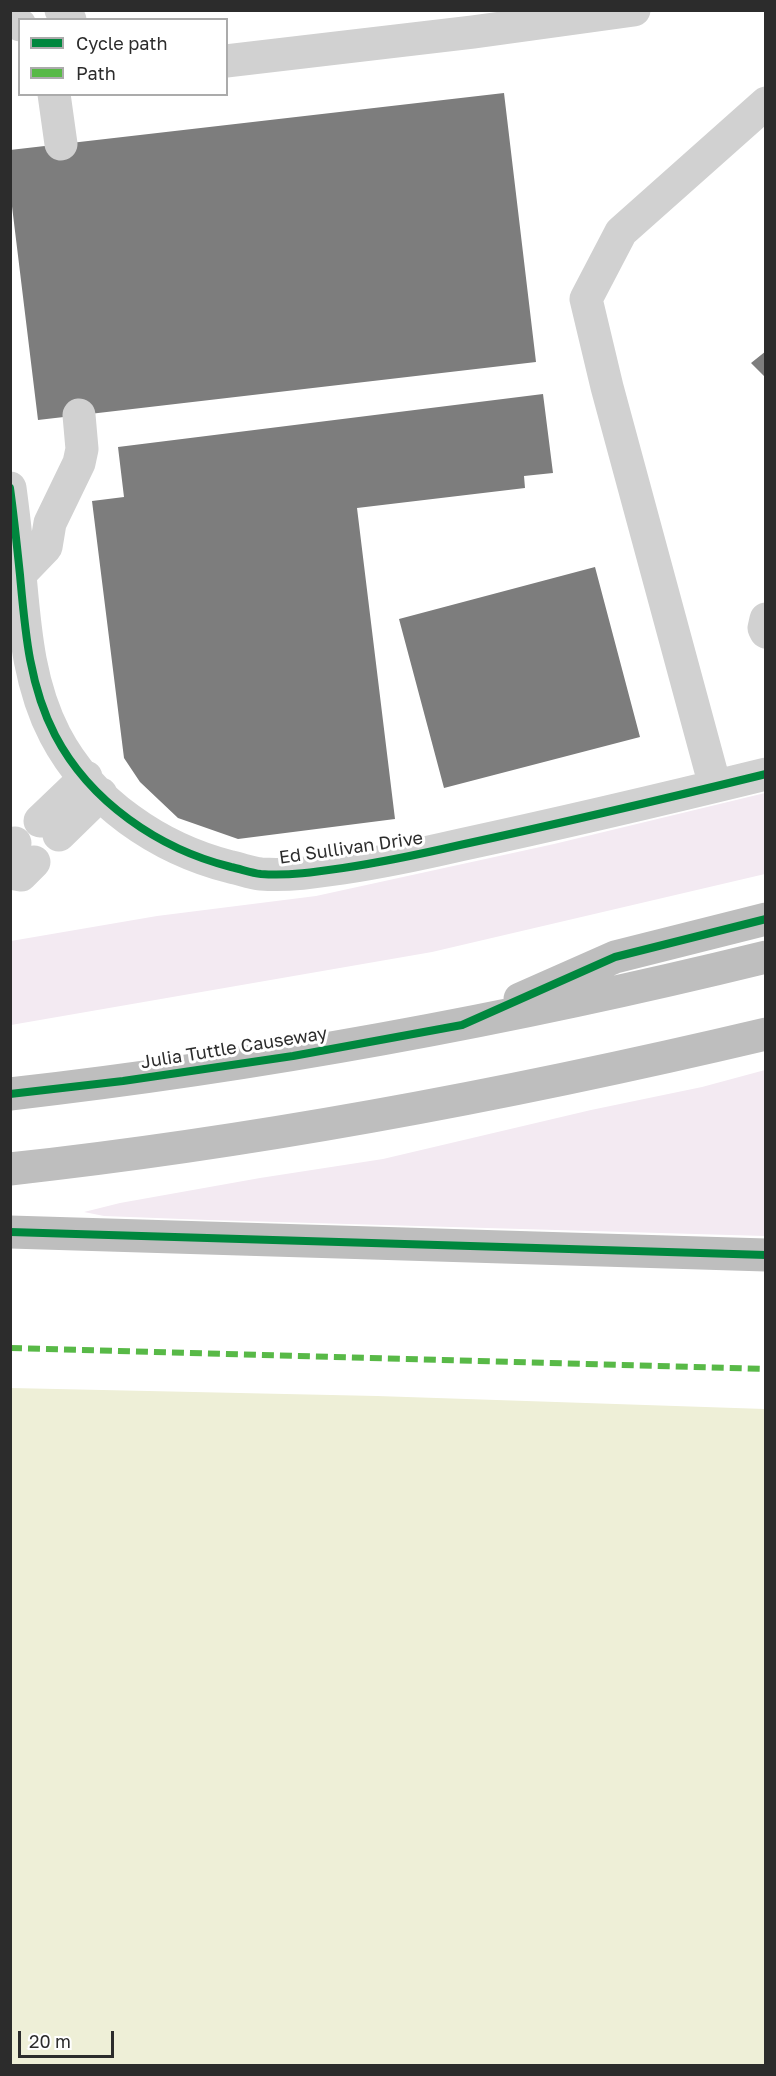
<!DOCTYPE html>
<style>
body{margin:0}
#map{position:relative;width:776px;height:2076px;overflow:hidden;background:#fff;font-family:"Golos Text",sans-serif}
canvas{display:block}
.frame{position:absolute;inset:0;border:12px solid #2c2c2c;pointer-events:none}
.legend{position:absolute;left:18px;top:18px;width:210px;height:78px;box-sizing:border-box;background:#fff;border:2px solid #ababab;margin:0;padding:8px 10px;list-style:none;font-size:18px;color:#2c2c2c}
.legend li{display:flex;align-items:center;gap:12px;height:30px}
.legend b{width:30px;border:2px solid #ababab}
.scale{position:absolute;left:18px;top:2031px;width:96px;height:27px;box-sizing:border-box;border:3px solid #2c2c2c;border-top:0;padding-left:8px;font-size:18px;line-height:21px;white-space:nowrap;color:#2c2c2c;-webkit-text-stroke:4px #fff;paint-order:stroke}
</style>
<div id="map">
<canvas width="776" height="2076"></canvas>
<div class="frame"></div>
<ul class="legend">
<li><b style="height:8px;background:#00873e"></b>Cycle path</li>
<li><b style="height:8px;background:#58b947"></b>Path</li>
</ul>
<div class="scale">20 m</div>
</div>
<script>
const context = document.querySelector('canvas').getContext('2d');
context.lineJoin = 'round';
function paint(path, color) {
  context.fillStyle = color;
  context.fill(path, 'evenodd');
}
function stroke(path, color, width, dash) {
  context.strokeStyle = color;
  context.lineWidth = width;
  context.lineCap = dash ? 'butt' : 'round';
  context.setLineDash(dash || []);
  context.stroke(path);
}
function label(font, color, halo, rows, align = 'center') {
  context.font = font + ' "Golos Text",sans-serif';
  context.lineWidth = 6;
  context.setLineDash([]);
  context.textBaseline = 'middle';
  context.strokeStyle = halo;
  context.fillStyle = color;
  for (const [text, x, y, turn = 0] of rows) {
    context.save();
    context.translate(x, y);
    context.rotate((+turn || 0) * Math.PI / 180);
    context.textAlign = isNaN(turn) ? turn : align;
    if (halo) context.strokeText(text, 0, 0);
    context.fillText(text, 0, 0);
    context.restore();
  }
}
paint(new Path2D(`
 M765 793V874L432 952 11 1025V941L157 916 316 896 554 844Z
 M765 1070V1236L208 1220 104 1216 84 1212 120 1203 260 1178 383 1159 591 1110 702 1087Z`), '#f3eaf2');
paint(new Path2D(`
 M11 1388 377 1396 765 1409V2065H11Z`), '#eeefd7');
paint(new Path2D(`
 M504 93 536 362 38 420 10 190V150Z
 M766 351V378L751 363Z
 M543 394 553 473 524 476 525 488 357 508 395 819 238 839 178 818 140 782 124 758 92 501 124 497 118 447Z
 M595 567 640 737 444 788 399 619Z`), '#7d7d7d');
stroke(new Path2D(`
 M61 10 70 20
 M10 18 20 25
 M226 61 473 32 634 10
 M54 94 61 144
 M10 488C14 517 17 546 20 575 25 630 29 685 55 735 90 802 159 849 231 867 241 869 251 873 261 874 289 876 316 872 343 868 383 862 421 854 460 845 562 823 664 799 766 774
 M20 574 46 547 50 523 79 463 82 449 79 415
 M766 619 764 628 766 632
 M715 786 607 387 586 299 621 232 766 103
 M40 821 86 777
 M59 835 101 794
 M10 848 15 843
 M10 873 21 875 34 862`), '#d1d1d1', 33);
stroke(new Path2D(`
 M520 999 615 957 766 919
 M10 1094C265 1065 517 1018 766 957
 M10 1169C265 1141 516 1093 766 1034
 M10 1232 766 1255`), '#bebebe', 33);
stroke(new Path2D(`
 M10 1348 766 1369`), '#58b947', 6, [12, 6]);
stroke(new Path2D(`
 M10 488C14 517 17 546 20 575 25 630 29 685 55 735 90 802 159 849 231 867 241 869 251 873 261 874 289 876 316 872 343 868 383 862 421 854 460 845 562 823 664 799 766 774
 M10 1094 123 1081 293 1056 462 1025 615 957 766 919
 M10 1232 766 1255`), '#00873e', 8);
label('18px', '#2c2c2c', '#fff', [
 ["Ed Sullivan Drive",351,848,-8],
 ["Julia Tuttle Causeway",234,1048,-9]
]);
</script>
